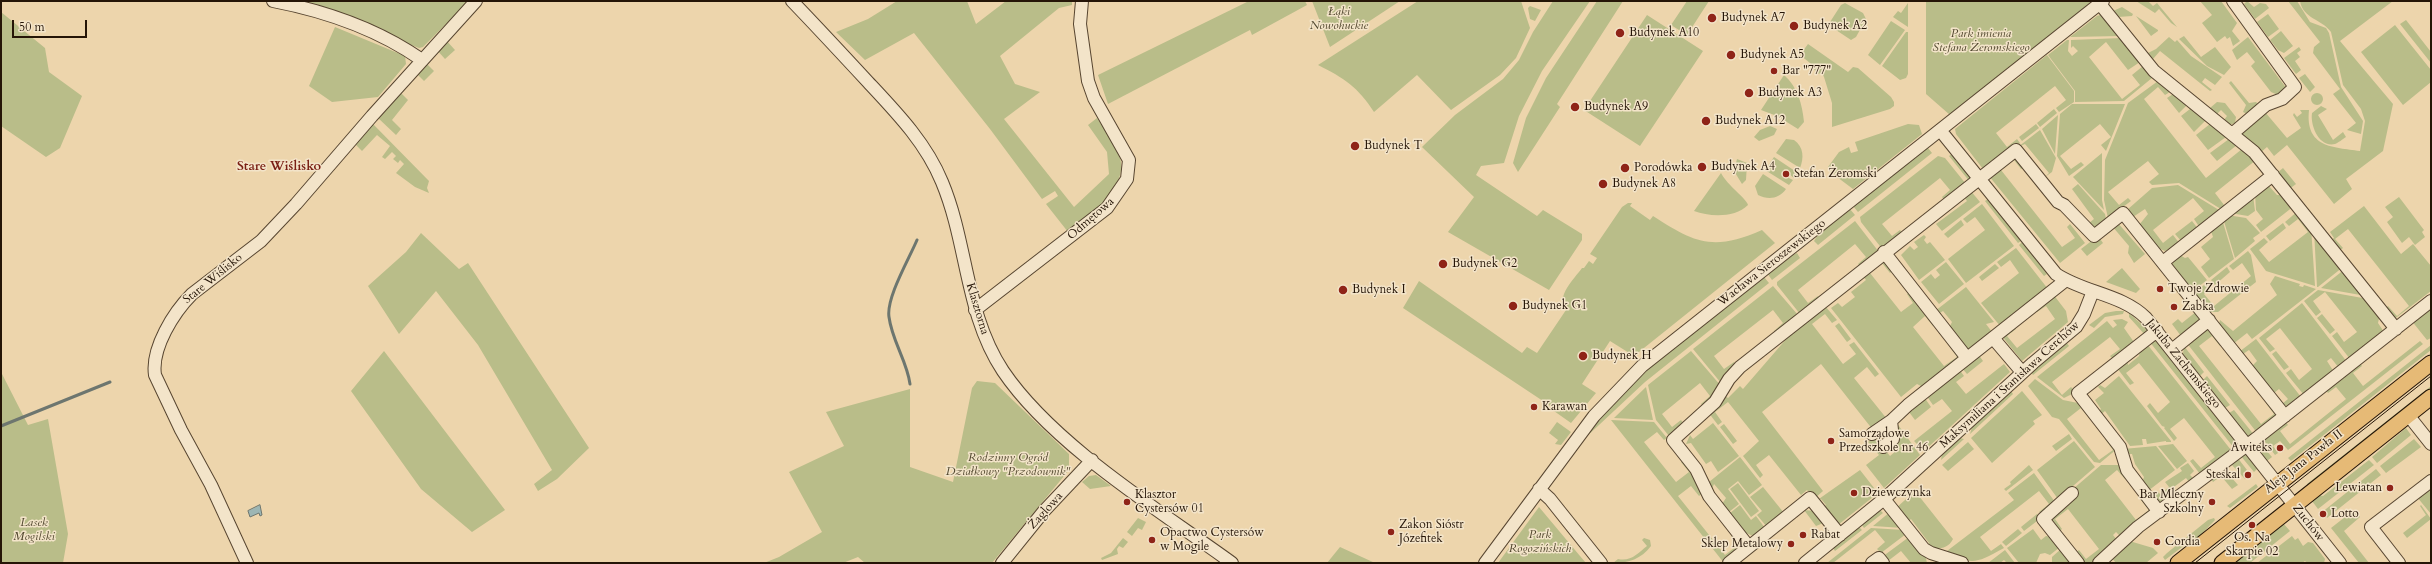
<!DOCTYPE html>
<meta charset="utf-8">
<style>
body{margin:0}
#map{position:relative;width:2432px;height:564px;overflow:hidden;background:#edd5ac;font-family:Cardo,serif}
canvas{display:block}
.frame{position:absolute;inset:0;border:2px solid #251507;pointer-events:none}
.scale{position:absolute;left:12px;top:20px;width:75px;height:18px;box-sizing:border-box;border:2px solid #251507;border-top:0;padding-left:5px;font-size:12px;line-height:14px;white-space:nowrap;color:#251507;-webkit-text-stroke:3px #f3e4c9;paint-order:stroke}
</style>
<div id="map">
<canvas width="2432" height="564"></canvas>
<div class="frame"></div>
<div class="scale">50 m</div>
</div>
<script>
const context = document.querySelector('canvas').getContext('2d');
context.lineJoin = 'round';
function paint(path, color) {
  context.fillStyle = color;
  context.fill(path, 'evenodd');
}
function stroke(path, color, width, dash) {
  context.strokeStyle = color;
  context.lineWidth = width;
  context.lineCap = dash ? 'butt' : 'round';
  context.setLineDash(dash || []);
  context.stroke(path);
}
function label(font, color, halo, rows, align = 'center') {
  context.font = font + ' Cardo,serif';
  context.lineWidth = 3;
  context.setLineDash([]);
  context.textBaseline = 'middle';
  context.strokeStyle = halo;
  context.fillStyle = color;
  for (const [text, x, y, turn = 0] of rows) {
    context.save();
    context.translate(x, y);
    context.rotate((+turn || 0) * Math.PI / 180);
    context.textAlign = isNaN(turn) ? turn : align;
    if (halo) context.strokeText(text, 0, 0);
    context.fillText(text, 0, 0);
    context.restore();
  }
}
paint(new Path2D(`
 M302 1H469L423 47 419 48Z
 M897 1H967L976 24 1006 1H1072V5L1059 8 1000 56 1015 84 1040 92 1004 119 1074 207 1109 174 1107 152 1088 125 1097 118C1105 130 1115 144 1120 158 1129 187 1088 217 1068 232L1046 204 1058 196 1055 191 1042 199 990 129 914 33 865 60 836 32 868 19Z
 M1249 1H1305L1307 5 1252 35 1250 30 1108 104 1098 75Z
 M1312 1H1400L1330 47Z
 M1418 1H1521L1530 28 1516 58 1500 75 1451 110 1417 75 1374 112C1358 87 1344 78 1318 65Z
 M1553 1H1590L1542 71 1519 116 1504 163 1481 166 1476 175 1537 216 1543 210 1582 234V240L1549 290 1448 232 1474 197 1422 147 1455 115 1503 79 1519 60 1533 32Z
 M1597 1H1623L1557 104 1560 107 1518 172 1513 163 1526 118 1546 78Z
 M1687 1H1709L1687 35 1671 25Z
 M1926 1H2094L1950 115 1926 94Z
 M2136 1H2148L2153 6 2157 3 2177 27 2171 23 2159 9 2155 13Z
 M2200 1H2221L2237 23 2232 31 2240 41 2233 46 2230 37 2227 39 2225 36 2217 42 2202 23 2212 15Z
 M2247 1 2254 7 2260 3 2266 4 2269 8 2255 19 2244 4Z
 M2288 1H2297L2310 22 2326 28 2329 33 2341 87 2363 121 2361 134 2347 130 2356 123 2333 94 2340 89 2313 53 2314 47 2320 42Z
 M2300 1H2393L2340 41 2393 104 2383 151 2346 179 2352 189 2334 204 2287 145 2274 156 2267 147 2260 153 2240 137V130L2265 112 2287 138 2301 128 2293 115 2294 113 2297 117 2302 113 2300 110H2309C2305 148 2333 147 2360 151L2365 121 2361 109 2343 85 2331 32C2322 19 2303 19 2300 1Z
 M1845 3 1863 13 1866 19 1856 37 1851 40 1833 28 1830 22 1841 5Z
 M1908 3V27L1893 17 1898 11 1901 13Z
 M1530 6 1541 10 1535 21 1530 19 1528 8Z
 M2122 7 2133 14 2132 16 2118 17 2113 11Z
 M1 12 45 48 49 72 82 96 60 148 46 157 1 126Z
 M2268 14 2279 29 2268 37 2257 22Z
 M1647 15 1703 51 1640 146 1584 110Z
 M2100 15 2120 36 2070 37 2097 16Z
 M2136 16 2158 30V31L2151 36Z
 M2406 20 2431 52V63L2400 24Z
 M1891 21 1905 30 1880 65 1868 55Z
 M2395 25 2431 70V82L2403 105 2361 52Z
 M335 27 405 56 406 64 378 97 332 102 309 86Z
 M2281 31 2293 46 2284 53 2278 50 2270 40Z
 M1906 32H1908V74L1906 78 1900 80 1882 66Z
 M2184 36 2201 57 2215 47 2231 67 2224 75 2207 66 2179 39Z
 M2169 37 2175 42 2177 40 2191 56 2222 77 2215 85 2205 78 2202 82 2212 90 2210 91 2160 51 2153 59 2148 53 2156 49Z
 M2248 37 2287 89 2278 95 2271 92 2251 66 2255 62 2247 52 2237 60 2232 50Z
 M2122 38 2140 62 2128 70 2106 42 2089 57 2122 99 2140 85 2132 75 2143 66 2152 78 2124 101 2075 102V91L2048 55 2067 40H2069L2068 51 2072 56 2078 51 2073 46 2071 48V40Z
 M445 39 455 50 445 59 436 49Z
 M1808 44 1848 72 1853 67 1858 68 1891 97 1894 102V106L1890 109 1832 127V103L1824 77 1822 73 1817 74 1814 69 1815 67 1800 55Z
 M2299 47 2301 50 2297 53 2300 57 2295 61 2301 70 2296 74 2284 58Z
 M2047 55 2074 91V102L2059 112 2056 108 2066 100 2055 86 1996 133 2007 147 2017 139 2020 143 1983 169 1956 134 1955 129Z
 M425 62 434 71 424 81 416 73Z
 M2305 74 2315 87 2310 92 2299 78Z
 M1784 75C1798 87 1802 104 1804 122L1798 129 1777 116 1761 110Z
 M2158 81 2170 92 2165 95 2158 87 2144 99 2206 178 2242 149 2256 160 2215 193 2227 209 2224 211 2179 183 2152 185 2149 182 2159 174 2148 161 2108 192 2119 205 2128 198 2131 201 2108 218 2104 200 2105 160 2128 103Z
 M2231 81 2249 103 2256 102 2258 104 2247 114 2243 112 2246 105 2229 83Z
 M400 92 408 100 392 120 401 129 396 135 377 117Z
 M2311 99a6 6 0 1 1 12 0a6 6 0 1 1-12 0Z
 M2173 94 2188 104 2179 113 2167 98Z
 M2217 102 2225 103 2236 117 2235 123 2229 125 2224 120 2227 116 2221 110 2217 114 2210 108Z
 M2072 104H2125L2106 151 2101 145 2111 137 2100 124 2060 156 2071 169 2081 162 2084 165 2069 176 2057 156 2060 114Z
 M2321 106 2327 109 2318 115 2333 140 2343 132 2346 137C2343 139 2338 143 2335 144 2319 148 2310 125 2312 113Z
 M2054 109 2057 113 2040 127 2037 123Z
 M2190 109H2193L2207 119 2194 132 2181 116Z
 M2058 115 2055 154 2042 129Z
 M372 123 429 181 427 188 429 193 415 187 396 173 404 164 400 160 398 163 393 159 396 156 392 152 385 159 382 157 390 146 377 135 362 151 354 143Z
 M1908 124 1919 125 1922 134 1853 189 1829 171 1830 169 1828 167 1839 152 1849 147 1851 153 1858 151 1855 142Z
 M2036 124 2039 128 2022 141 2019 137Z
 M2210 124 2226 137 2208 150 2196 135Z
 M1770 126 1777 129 1774 135 1759 141 1754 137 1760 130Z
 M2040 130 2056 158 2052 172 2045 177 2049 173 2025 144 2018 147Z
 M1786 139 1794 140C1804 147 1804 158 1800 168L1776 153Z
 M2229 139 2237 145 2217 161 2210 153Z
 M1928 148 1932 153 1858 212 1853 206Z
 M1953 153 1970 175V182L1949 156Z
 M2102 153V200L2104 210 2073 177Z
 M1938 156 1945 158 1966 184 1945 201 1942 197 1950 190 1940 178 1882 224 1892 236 1900 230 1903 234 1883 250 1861 222 1860 217Z
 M1774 157 1798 173 1794 178 1785 171 1783 175 1793 180 1789 185 1765 170Z
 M1737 159 1747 163 1746 180 1742 184 1734 171Z
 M2012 159 2020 162 2025 167 2021 169 2014 160 2001 170 2062 247 2075 238 2067 227 2070 224 2085 243 2060 263 1989 176Z
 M2283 168 2296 184 2288 190 2276 174Z
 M1721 173C1726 184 1748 200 1748 205 1735 218 1710 217 1694 211Z
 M1763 174 1786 189C1779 199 1768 200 1758 195L1755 186Z
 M2078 184 2105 214 2106 219 2094 228 2089 223 2094 219 2072 189Z
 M2178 185 2219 210 2213 215 2214 217 2200 228 2194 219 2204 211 2193 198 2153 230 2163 243 2173 235 2180 244 2165 251 2158 248 2139 225 2148 214 2145 209 2133 217 2127 210 2152 188Z
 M2268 185 2277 195H2286L2294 206 2261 232 2256 225 2263 219 2256 210 2255 194Z
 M1970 190 1980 202 1942 231 1936 224 1967 201 1963 196Z
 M2253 195 2255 211 2248 216 2230 213Z
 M2399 197 2424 230 2422 232 2425 237 2415 245 2409 237 2402 243 2387 222 2393 217 2385 207Z
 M1988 199 2021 241 2018 243 1985 201Z
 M1628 203H1632L1630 206 1650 220 1653 216C1696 244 1714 251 1762 230L1775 243 1634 356 1610 341 1582 384 1596 393 1571 423 1554 411 1555 409 1403 308 1419 281 1522 353 1527 347 1537 353 1566 310C1555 297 1574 279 1582 268H1584L1589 261 1593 264 1597 258 1590 254 1622 207Z
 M1982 204 2014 246 1966 283 1948 259 1985 230 1975 217 1967 223 1963 219Z
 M2364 206 2401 254 2413 244 2431 266V291L2393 320 2384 310 2388 306 2397 316 2409 306 2348 229 2335 239 2343 248 2338 252 2329 241 2334 238 2330 232Z
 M1849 208 1855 215 1818 245 1814 241 1821 230Z
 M2298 211 2311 227 2315 286 2266 271 2250 249 2264 238 2268 242 2259 250 2269 262 2308 232 2298 219 2289 226 2285 222Z
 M2227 215 2246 218 2260 233 2253 238 2255 241 2235 258 2223 218Z
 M2222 219 2234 259 2209 278 2201 267 2210 259 2201 247 2213 237 2210 228Z
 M1961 220 1964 225 1948 238 1944 234Z
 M1855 221 1879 252 1861 267 1858 264 1866 257 1855 244 1798 290 1808 303 1818 296 1820 299 1800 314 1777 285V282Z
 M2192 221 2199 230 2182 242 2175 234Z
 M2117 222 2145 254 2134 263 2128 253 2129 246 2112 226Z
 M2283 223 2286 228 2270 241 2266 236Z
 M2314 230 2343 267 2318 287H2317Z
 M421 233 459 269 468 263 589 448 557 479 538 491 534 484 552 470 478 345 436 291 399 334 368 286 406 252Z
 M1924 235 1926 237 1924 240 1927 244 1930 242 1945 260 1919 280 1901 255 1910 246 1914 250 1918 247 1914 242Z
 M2098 236 2103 243 2087 256 2081 249Z
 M2022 242 2047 274 2044 276 2019 245Z
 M2016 248 2048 289 2001 327 1981 303 2019 273 2010 260 2001 267 1997 262Z
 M2248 251 2251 255 2256 282 2218 312H2210L2194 293 2208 282 2212 287 2204 294 2214 306 2251 276 2242 263 2233 270 2229 266Z
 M1797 253 1800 258 1772 280 1767 273 1786 258Z
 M2178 254 2185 258 2188 257 2207 280 2193 291 2173 265 2172 261Z
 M1884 261 1893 270 1890 273 1882 263 1870 273 1901 312 1913 303 1907 294 1911 291 1936 323 1933 326 1925 316 1913 327 1944 366 1957 357 1950 347 1953 345 1960 356 1923 387 1917 384 1901 397 1831 308 1838 303 1842 307 1855 297 1851 292 1866 280 1862 275Z
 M1946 262 1964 284 1939 304 1921 282 1931 274 1935 279 1940 275 1936 270Z
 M1995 264 1999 268 1982 281 1979 277Z
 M2227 267 2230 272 2215 285 2211 280Z
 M2122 268 2140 289 2136 293 2106 282Z
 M2345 269 2366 296 2321 288Z
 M2275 276 2300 284 2299 286 2303 287 2304 285 2316 289 2252 339 2247 333 2233 344 2219 324 2220 320 2233 331 2277 295 2270 284Z
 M1764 277 1769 283 1645 382 1584 439C1632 374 1700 327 1764 277Z
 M1773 286 1798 315 1776 334 1774 331 1783 323 1773 310 1714 356 1724 369 1734 362 1737 366 1721 383 1693 349Z
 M1966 287 1994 322 1986 324 1992 332 1968 351 1949 328 1952 322 1943 311 1938 314 1935 311Z
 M2318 290 2368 299 2380 314 2378 323 2384 332 2350 359 2332 336 2337 332 2344 342 2357 332 2325 292 2313 301 2321 312 2316 316 2304 301Z
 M2053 294 2066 311 2068 322 2022 361 2001 335 2014 326 2016 329 2007 336 2017 348 2055 319 2046 306 2037 312 2035 309Z
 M2302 303 2347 362 2339 368 2331 358 2327 361 2334 372 2304 395 2286 373 2291 369 2299 380 2312 369 2280 328 2266 339 2275 349 2270 352 2259 338Z
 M2431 304V338L2427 340 2411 320Z
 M1825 306 1837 320 1832 323 1825 314 1812 324 1843 364 1856 354 1849 345 1854 342 1879 374 1875 377 1867 367 1854 378 1887 419 1873 430 1821 364 1762 412 1823 491 1814 499 1807 490 1801 495 1769 455 1756 465 1763 475 1760 478 1743 456 1759 441 1728 402 1715 412 1722 422 1718 425 1708 412 1723 394 1728 398 1740 386 1743 389 1794 330Z
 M2116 311H2124L2123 314 2105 317 2094 328 2089 325 2105 313Z
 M2197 311 2202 319 2181 336 2172 324 2178 319 2182 323Z
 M2129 313 2148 330 2146 336 2129 317Z
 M2322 314 2335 330 2330 334 2317 318Z
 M2122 319 2128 322 2124 328 2136 345 2115 361 2110 356 2120 349 2110 337 2052 382 2062 395 2071 387 2076 392 2064 398 2037 377 2107 321 2113 328 2117 325 2113 320Z
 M1839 323 1851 339 1847 342 1835 326Z
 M2208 327 2225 343 2220 346 2212 336 2199 346 2261 424 2274 414 2266 403 2270 400 2278 415 2258 434 2186 342Z
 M2155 339 2236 441 2234 448 2149 341Z
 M2256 339 2301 397 2289 407 2282 404 2288 399 2279 389 2274 393 2252 366 2257 361 2249 350 2243 354 2239 352Z
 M2420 341 2423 344 2288 450 2280 441 2273 446 2278 453 2275 455 2262 438 2285 421 2288 425 2280 431 2290 444 2346 399 2336 387 2328 393 2325 389 2346 375 2345 374 2359 362 2362 366 2353 373 2363 386Z
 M2067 343 2069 346 2033 375 2031 372Z
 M2147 344 2231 450 2200 474 2190 461 2193 459 2201 468 2215 457 2184 418 2170 429 2177 438 2174 441 2164 428 2165 427 2162 426 2147 406 2150 403 2158 413 2170 402 2139 363 2126 373 2134 383 2130 385 2117 368 2127 360 2128 365 2139 356 2140 350Z
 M2431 345V350L2291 461 2288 458Z
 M2184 346 2204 372 2200 376 2183 354Z
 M384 351 505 510 472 532 421 489 351 391Z
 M1691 351 1721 386 1705 408 1701 404 1710 396 1700 383 1662 414 1672 427 1681 420 1684 424 1669 436 1656 420 1648 385Z
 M2276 351 2289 367 2284 370 2272 354Z
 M1978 354 1983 361 1967 374 1961 367Z
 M2004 364 2010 372 1924 451 1914 441 1952 411 1942 399 1933 405 1926 395 1959 369 1964 376 1956 382 1966 394Z
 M1 372 28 425 48 419 68 534 63 563H1Z
 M2119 376 2171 441V442H2166V441L2147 444 2146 439H2142L2143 445 2130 446 2105 411 2099 416 2096 413 2101 409 2095 400 2104 393 2098 387 2100 385 2105 388Z
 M2207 376 2230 405 2225 408 2203 380Z
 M2035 379 2063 400 2083 404 2092 415 2089 418 2081 408 2067 419 2099 460 2113 450 2105 439 2109 436 2118 448 2100 463 2094 462 2059 419 2052 417 2028 386Z
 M977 381 995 383 1069 454V470L992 563H865L858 557 843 563H764L779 557 822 532 789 472 844 446 826 412 910 389V467L953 482 972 388Z
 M2431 386V390L2309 487 2307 484Z
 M1646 387 1653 420 1614 418Z
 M2011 391 2013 394 1970 434 1972 427Z
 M2022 391 2042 415 2033 421 2035 424 1992 463 1971 438Z
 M1924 397 1931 407 1915 420 1909 412 1913 410 1911 407Z
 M2234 410 2255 436H2247L2229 413Z
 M1611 420 1654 422 1667 438 1664 440 1657 432 1644 442 1676 482 1689 472 1681 462 1684 460 1703 493 1699 496 1691 486 1678 496 1725 555 1738 545 1731 536 1735 534 1742 545 1724 563Z
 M1557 422 1571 432 1561 445 1555 444 1558 440 1549 433Z
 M1896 422 1920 455 1884 488 1866 465 1879 455 1868 442 1874 437 1890 456 1897 450 1893 444Z
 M1713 423 1739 456 1718 472 1711 461 1706 464 1691 443 1686 444 1690 435 1693 439Z
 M1724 424 1737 441 1733 444 1720 427Z
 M2406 428 2411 435 2377 463 2372 457Z
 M2069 434 2072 439 2056 451 2052 446Z
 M1960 438 1964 439 1941 460 1942 454Z
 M2414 439 2421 447 2386 473 2380 466Z
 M2074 441 2095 467 2058 499 2037 470Z
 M2258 441 2272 457 2267 461 2257 449Z
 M1968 442 1974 449 1948 471 1942 465Z
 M2173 444 2187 461 2177 469 2158 446Z
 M2156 446 2175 470 2148 491 2142 483 2144 477 2135 464 2132 454H2125L2123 449Z
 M2246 453 2258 468 2254 472 2240 455Z
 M1740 457 1762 485 1749 495 1738 481 1728 489 1739 504 1729 512 1722 504 1726 498 1714 484 1711 491 1709 482Z
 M2237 457 2247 470 2243 473 2246 478 2245 479 2230 463Z
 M2369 460 2374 465 2318 509 2312 501 2318 495 2323 496Z
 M2188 463 2194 471 2190 475 2194 479 2190 483 2186 478 2167 492 2170 497 2163 502 2156 501 2150 493 2157 491 2160 494 2169 487 2165 482 2182 471 2180 468Z
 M2029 465 2033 470 2006 491 2004 489 2011 484 2010 482Z
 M2101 465H2122L2129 476 2125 479 2117 470 2105 480 2136 520 2149 510 2141 500 2145 497 2152 511 2121 537 2116 532 2113 535 2117 540 2094 563H2081L2074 554 2079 550 2086 559 2099 549 2068 509 2055 519 2062 529 2057 533 2049 519 2073 489Z
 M2376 469 2381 475 2327 518 2324 511 2321 513Z
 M1860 470 1878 493 1838 525 1821 509 1826 505 1821 499 1816 501Z
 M2218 472 2231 477 2238 485 2232 489 2221 476 2213 482 2210 478Z
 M2034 473 2055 502 2042 515 2039 512 2049 504 2039 491 1980 537 1991 551 2001 544 2004 548C1975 564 1975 564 1943 554L2014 500 2008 493Z
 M1096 475 1111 486 1090 489 1082 482 1089 476Z
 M1738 483 1759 511 1751 517 1730 489Z
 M2256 484 2258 487 2230 508 2227 506Z
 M1763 487 1784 513 1767 527 1757 515 1762 511 1750 497Z
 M2428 489 2431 493V514L2417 497Z
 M1915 491 1953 539C1947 551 1935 549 1924 547L1929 543 1911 519 1906 523 1895 509Z
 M1740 505 1751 520 1756 516 1765 528 1753 536 1744 532 1730 513Z
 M2421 505 2431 519 2407 538 2403 533 2426 515 2420 506Z
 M1539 507 1580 556 1586 563H1498Z
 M1804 510 1815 511 1826 522 1816 526Z
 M1880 510 1883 513 1864 528 1862 525Z
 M2354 510 2360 517 2344 531 2369 563H2359L2331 528Z
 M1890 512 1903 528 1873 526Z
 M2037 514 2041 518 2024 531 2021 527Z
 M1138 518 1146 522 1142 530 1138 528 1132 536 1127 532Z
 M2214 518 2215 520 2194 542 2190 541 2165 560 2163 557 2167 553 2208 520Z
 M2283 523 2290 531 2250 563H2232Z
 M1859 527 1862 530 1835 551 1833 548Z
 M1871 528 1904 530 1906 534 1881 553 1877 549 1885 542 1875 530 1833 563H1827Z
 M2018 529 2022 533 2006 546 2002 542Z
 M2033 529 2041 540 2046 536 2052 537 2060 547 2050 555 2045 553 2040 554 2036 563H2019L2007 548Z
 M2292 536 2295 540 2298 538 2303 546 2308 542 2313 543 2325 559 2324 563H2307L2305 561 2302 563H2257Z
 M1909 537 1925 554 1927 563H1911L1901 551 1888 561 1882 557Z
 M1123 538 1128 542 1123 548 1119 546 1117 549 1118 554 1102 560 1101 558 1111 553Z
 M1644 538 1650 540 1651 546C1641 559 1629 563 1613 563L1618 559C1631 562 1638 553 1647 546L1642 540Z
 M2126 540 2153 548 2158 553 2146 563H2116L2110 556Z
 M1340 547 1375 563H1327Z
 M2061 549 2072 563H2052V557Z
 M2005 550 2015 563H2007L2004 560 2000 563H1988Z`), '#b9bd89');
const water = new Path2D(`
 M260 505 262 515 260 516 259 513 250 517 248 511Z`);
paint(water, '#9db6b4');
stroke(water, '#6d766f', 1);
stroke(new Path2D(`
 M910 384C907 361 892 341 889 317 886 298 909 259 917 240
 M1 426 110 382`), '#6d766f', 3);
const minor = new Path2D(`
 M273 1C325 11 379 30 422 60
 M792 1C818 28 843 55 868 82 897 113 926 143 942 182 968 244 965 314 1003 371 1053 445 1159 510 1232 563
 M2100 4 2154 71 2254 152 2396 329
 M1940 130 2056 274C2084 293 2122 294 2146 318L2340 563
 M2232 134 2266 105 2282 99 2295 87 2233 1
 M1884 252 1967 358
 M2163 262 2273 175
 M975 310 1107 208 1127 179 1129 160 1094 98 1088 81 1080 24 1082 1
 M2157 331 2078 393 2120 447 2127 470 2159 512
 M1993 338 2022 372
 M2172 350 2209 320
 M2408 415 2431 444
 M1872 434 1891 421
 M1883 447 1893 439 1891 421 1908 405 2066 280
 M1539 489 1550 499 1601 563
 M2072 493 2043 519 2078 563
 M1884 499 1924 549 1931 553 1962 563
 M1749 547 1709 496 1696 469 1673 440 1715 402 1729 379 1740 367 2016 150 2058 202 2064 205 2094 236 2123 213 2285 416
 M247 563 211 485 181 430 155 375C151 348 174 312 192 294L261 241 296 204 372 116 476 1
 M1002 563 1044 511 1092 460
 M1485 563 1594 416 1642 366 2103 1
 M1729 563 1810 498 1840 535
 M1805 563 1884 499 2033 363 2076 327 2084 314 2093 291
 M1872 563 1879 558 1883 563
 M2099 563 2138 527 2258 437 2431 301
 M2399 563 2371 527 2431 481`);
const major = new Path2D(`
 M2178 563 2431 363
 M2222 563 2431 397`);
stroke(minor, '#574530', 14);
stroke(major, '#251507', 17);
stroke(minor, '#f3e4c9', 12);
stroke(major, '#e6ba76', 15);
stroke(new Path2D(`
 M2195 563 2431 376`), '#251507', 1);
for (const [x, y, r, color] of [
 [1712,18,5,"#8f2418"],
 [1794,26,5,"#8f2418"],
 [1620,33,5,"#8f2418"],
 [1731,55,5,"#8f2418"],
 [1774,71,4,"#8f2418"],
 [1749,93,5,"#8f2418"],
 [1575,107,5,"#8f2418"],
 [1706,121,5,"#8f2418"],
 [1355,146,5,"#8f2418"],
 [1702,167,5,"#8f2418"],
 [1625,168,5,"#8f2418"],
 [1786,174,4,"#8f2418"],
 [1603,184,5,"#8f2418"],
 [1443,264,5,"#8f2418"],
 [2160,289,4,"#8f2418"],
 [1343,290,5,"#8f2418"],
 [1513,306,5,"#8f2418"],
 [2174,307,4,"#8f2418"],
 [1583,356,5,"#8f2418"],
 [1534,407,4,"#8f2418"],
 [1831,441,4,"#8f2418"],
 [2280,448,4,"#8f2418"],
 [2248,475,4,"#8f2418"],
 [2390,488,4,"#8f2418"],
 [1854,493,4,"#8f2418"],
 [1127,502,4,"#8f2418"],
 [2212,502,4,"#8f2418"],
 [2323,514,4,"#8f2418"],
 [2252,525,4,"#8f2418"],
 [1391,532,4,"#8f2418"],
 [1803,535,4,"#8f2418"],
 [1152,540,4,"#8f2418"],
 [2157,542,4,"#8f2418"],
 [1791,544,4,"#8f2418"]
]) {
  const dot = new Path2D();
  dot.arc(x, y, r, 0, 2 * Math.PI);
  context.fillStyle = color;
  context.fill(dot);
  stroke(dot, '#f3e4c9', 1.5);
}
label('italic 12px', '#51472e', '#f3e4c9', [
 ["Łąki",1339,12],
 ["Nowohuckie",1339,26],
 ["Park imienia",1981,34],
 ["Stefana Żeromskiego",1981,48],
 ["Rodzinny Ogród",1008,458],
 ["Działkowy \"Przodownik\"",1008,472],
 ["Lasek",34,523],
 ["Mogilski",34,537],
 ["Park",1540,535],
 ["Rogozińskich",1540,549]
]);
label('12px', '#251507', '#f3e4c9', [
 ["Budynek A7",1721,18],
 ["Budynek A2",1803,26],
 ["Budynek A10",1629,33],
 ["Budynek A5",1740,55],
 ["Bar \"777\"",1782,71],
 ["Budynek A3",1758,93],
 ["Budynek A9",1584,107],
 ["Budynek A12",1715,121],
 ["Budynek T",1364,146],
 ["Budynek A4",1711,167],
 ["Porodówka",1634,168],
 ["Stefan Żeromski",1794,174],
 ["Budynek A8",1612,184],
 ["Budynek G2",1452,264],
 ["Twoje Zdrowie",2168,289],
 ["Budynek I",1352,290],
 ["Budynek G1",1522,306],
 ["Żabka",2182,307],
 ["Budynek H",1592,356],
 ["Karawan",1542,407],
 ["Samorządowe",1839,434],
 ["Przedszkole nr 46",1839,448],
 ["Awiteks",2272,448,"right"],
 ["Steskal",2240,475,"right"],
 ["Lewiatan",2382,488,"right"],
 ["Dziewczynka",1862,493],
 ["Klasztor",1135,495],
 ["Cystersów 01",1135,509],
 ["Bar Mleczny",2204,495,"right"],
 ["Szkolny",2204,509,"right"],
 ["Lotto",2331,514],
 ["Zakon Sióstr",1399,525],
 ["Józefitek",1399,539],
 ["Opactwo Cystersów",1160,533],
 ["w Mogile",1160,547],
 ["Rabat",1811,535],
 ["Os. Na",2252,538,"center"],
 ["Skarpie 02",2252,552,"center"],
 ["Cordia",2165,542],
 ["Sklep Metalowy",1783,544,"right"]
], 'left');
label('12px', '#251507', '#f3e4c9', [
 ["Odmętowa",1091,219,-41],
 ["Wacława Sieroszewskiego",1772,263,-38],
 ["Stare Wiślisko",213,279,-39],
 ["Klasztorna",977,309,73],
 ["Jakuba Zachemskiego",2183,364,51],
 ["Maksymiliana i Stanisława Cerchów",2010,385,-42],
 ["Aleja Jana Pawła II",2304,462,-38],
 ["Żaglowa",1046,511,-48],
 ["Zuchów",2308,523,52]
]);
label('bold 13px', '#7a1f14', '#f3e4c9', [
 ["Stare Wiślisko",279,167]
]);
</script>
